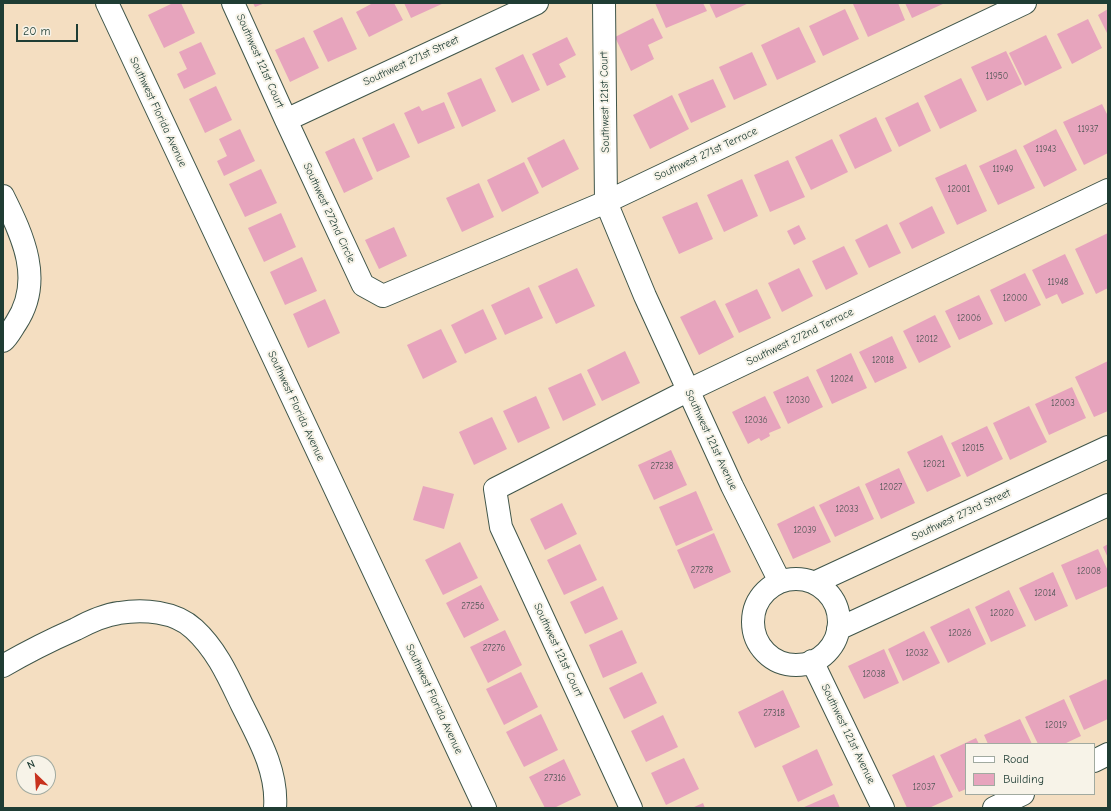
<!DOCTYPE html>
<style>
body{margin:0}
#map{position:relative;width:1111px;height:811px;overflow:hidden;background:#f4dec1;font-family:"Comic Neue",sans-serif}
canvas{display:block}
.frame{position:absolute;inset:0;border:4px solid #1f3d34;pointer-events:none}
.legend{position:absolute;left:965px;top:743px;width:130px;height:52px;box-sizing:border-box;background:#f7f3e8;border:1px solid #a1aaa0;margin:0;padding:5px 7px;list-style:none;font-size:12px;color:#1f3d34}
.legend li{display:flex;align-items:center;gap:8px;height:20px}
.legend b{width:20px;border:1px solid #a1aaa0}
.north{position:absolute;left:16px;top:755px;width:40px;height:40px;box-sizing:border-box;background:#f7f3e8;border:1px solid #a1aaa0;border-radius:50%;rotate:335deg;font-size:11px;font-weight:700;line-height:16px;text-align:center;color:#1f3d34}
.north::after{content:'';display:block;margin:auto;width:14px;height:18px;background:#c8321e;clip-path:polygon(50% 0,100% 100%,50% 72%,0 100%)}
.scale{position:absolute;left:16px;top:24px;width:62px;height:18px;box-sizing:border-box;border:2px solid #1f3d34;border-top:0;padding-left:5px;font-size:12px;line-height:14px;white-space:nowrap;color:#1f3d34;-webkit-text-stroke:3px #f7f3e8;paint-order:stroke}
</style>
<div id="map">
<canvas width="1111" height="811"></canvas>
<div class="frame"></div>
<ul class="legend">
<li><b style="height:5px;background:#fff"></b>Road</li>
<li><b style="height:11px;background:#e7a4bd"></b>Building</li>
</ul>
<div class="north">N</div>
<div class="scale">20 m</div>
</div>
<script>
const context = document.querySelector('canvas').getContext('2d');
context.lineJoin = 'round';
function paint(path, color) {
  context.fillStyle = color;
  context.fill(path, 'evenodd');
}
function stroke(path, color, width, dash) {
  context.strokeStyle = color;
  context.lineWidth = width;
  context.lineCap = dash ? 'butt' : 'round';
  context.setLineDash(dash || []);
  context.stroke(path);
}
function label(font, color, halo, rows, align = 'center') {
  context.font = font + ' "Comic Neue",sans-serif';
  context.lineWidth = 4;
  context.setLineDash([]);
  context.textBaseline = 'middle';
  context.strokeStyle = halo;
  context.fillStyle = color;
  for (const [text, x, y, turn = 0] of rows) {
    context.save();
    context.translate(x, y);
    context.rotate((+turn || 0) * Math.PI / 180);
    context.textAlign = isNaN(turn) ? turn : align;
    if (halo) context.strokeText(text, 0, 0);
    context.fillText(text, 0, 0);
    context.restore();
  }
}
paint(new Path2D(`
 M173 3H181L195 33 164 48 148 15Z
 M253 3H265L255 7Z
 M373 3H394L403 20 369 37 356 12Z
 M404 3H444L411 18Z
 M655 3H703L707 11 666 28Z
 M709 3H749L716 18Z
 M856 3H898L905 20 868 37 853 4Z
 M905 3H945L912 18Z
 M845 9 859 39 823 56 809 26Z
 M1108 9V35L1098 15Z
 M342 17 357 49 328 62 313 31Z
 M653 18 663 38 648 45 654 59 631 71 615 37Z
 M1088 19 1102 48 1072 64 1057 34Z
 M799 27 816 62 777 80 761 45Z
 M1046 35 1062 68 1025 86 1009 53Z
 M304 37 319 68 290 82 275 50Z
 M567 37 576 55 559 64 566 77 547 86 532 54Z
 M201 42 216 74 184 89 177 74 187 69 179 52Z
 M1006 51 1022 84 987 101 971 67Z
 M752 52 767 85 734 100 719 67Z
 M523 54 540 90 512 103 495 68Z
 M481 78 496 111 462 127 447 93Z
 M961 78 977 111 940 129 924 96Z
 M713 79 726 107 691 123 678 94Z
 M216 86 232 120 205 133 189 99Z
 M672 95 689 129 650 149 633 115Z
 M444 102 455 128 418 144 404 113 419 106 422 111Z
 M918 102 931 131 899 147 885 118Z
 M1102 104 1108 116V153L1084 165 1063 122Z
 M876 117 892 151 855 169 839 135Z
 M394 123 410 157 377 172 362 138Z
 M240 129 255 161 224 176 217 161 227 156 219 139Z
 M1056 129 1077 170 1044 187 1023 146Z
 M354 138 373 179 344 193 325 152Z
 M564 139 579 169 542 188 527 158Z
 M832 139 848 172 811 190 795 157Z
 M1016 149 1035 188 998 205 979 166Z
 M788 160 805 197 770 212 754 175Z
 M524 162 539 193 502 212 487 180Z
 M966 164 987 211 957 225 935 178Z
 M261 169 277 203 245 217 229 184Z
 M742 179 758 216 724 232 707 195Z
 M479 183 494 217 462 232 446 198Z
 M697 202 713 239 679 254 662 217Z
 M932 206 945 233 912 249 899 223Z
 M281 213 296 247 264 262 248 228Z
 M887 224 901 253 869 268 855 240Z
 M799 225 806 239 794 245 787 231Z
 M394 227 407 256 379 269 365 240Z
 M1108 233V288L1096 294 1075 249Z
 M844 246 858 274 826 290 812 261Z
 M1065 254 1084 294 1062 304 1057 294 1046 299 1032 270Z
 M302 257 317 291 285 305 270 272Z
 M577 268 595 306 556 324 538 286Z
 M799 268 813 296 782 312 768 283Z
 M1025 273 1041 305 1005 322 990 290Z
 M529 287 543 318 505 335 491 305Z
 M757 289 771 318 739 333 725 304Z
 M979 295 993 324 959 340 945 311Z
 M325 299 340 333 308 348 293 314Z
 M715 300 734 337 699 355 680 317Z
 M483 309 497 339 465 354 451 325Z
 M935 315 951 347 919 363 903 331Z
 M441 329 457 362 423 379 407 345Z
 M892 336 907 368 875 383 859 352Z
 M625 351 640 383 602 401 587 370Z
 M851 353 867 388 832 404 816 370Z
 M1108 361V411L1094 417 1075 377Z
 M581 373 596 405 563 421 548 388Z
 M808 376 823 407 788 424 773 392Z
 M1072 387 1086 418 1049 435 1035 404Z
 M536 396 550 428 518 443 503 411Z
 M765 396 781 428 769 433 770 436 761 441 759 438 748 444 732 412Z
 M1029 406 1047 442 1010 460 993 423Z
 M492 417 507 449 474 465 459 432Z
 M987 426 1003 459 967 477 951 443Z
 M942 435 961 476 927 492 907 452Z
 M671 450 687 485 654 500 638 465Z
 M899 468 915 503 881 519 865 484Z
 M423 486 454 494 444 529 413 520Z
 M859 486 874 519 835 537 819 505Z
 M696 491 713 530 676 546 659 507Z
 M562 503 577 534 545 550 530 519Z
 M814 506 831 542 793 559 777 524Z
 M714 533 731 572 694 589 677 550Z
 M460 542 478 578 443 595 425 560Z
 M580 544 597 580 564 595 547 560Z
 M1108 544V558L1103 547Z
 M1098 549 1108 571V586L1076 600 1061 565Z
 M1053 572 1068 606 1035 621 1019 588Z
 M481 585 499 620 464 638 446 603Z
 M603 586 618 619 585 634 570 602Z
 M1009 590 1026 626 991 642 975 607Z
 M969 608 986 644 948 663 930 627Z
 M505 630 522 665 488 683 470 647Z
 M622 630 637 663 603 678 589 645Z
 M924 631 940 663 903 681 888 649Z
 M884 649 899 683 864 699 848 666Z
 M521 672 538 707 504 725 486 689Z
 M642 672 657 703 624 719 609 688Z
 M1106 679 1108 683V719L1084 730 1069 696Z
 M783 690 800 727 755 748 738 712Z
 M1064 699 1081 736 1064 744H1038L1025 717Z
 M541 714 558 750 524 767 506 732Z
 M663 715 678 747 646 762 631 731Z
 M1020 719 1032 744H988L984 735Z
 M976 738 979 744H966V789L959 792 940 755Z
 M817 749 833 785 798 802 782 766Z
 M934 755 953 797 929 808H907L892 775Z
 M684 758 699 789 666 805 651 773Z
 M564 759 581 795 554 808H545L529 777Z
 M834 794 840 808H802Z
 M703 803 705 808H692Z`), '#e7a4bd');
const street = new Path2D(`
 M107 3 485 808
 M233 3 286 120 363 285 383 296 606 202 1025 3
 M604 3 606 202 645 296 732 486 780 582
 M286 120 537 3
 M3 196C23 236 44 281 16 323 12 329 8 337 3 341
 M753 622a43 43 0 1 1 86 0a43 43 0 1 1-86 0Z
 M814 583 1108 447
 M838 629 1108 505
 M812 661 883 808
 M3 666C27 652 51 640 76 629 89 622 104 615 119 613 143 609 175 611 194 629 217 650 229 678 242 705 258 737 278 771 275 808
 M1094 761 1108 754
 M631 808 501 527 495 489 689 390 1108 190
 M994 808 1023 794`);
stroke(street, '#3f5549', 24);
stroke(street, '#fff', 22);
label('9px', '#515756', null, [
 ["11950",997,76],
 ["11937",1088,129],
 ["11943",1046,149],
 ["11949",1003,169],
 ["12001",959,189],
 ["11948",1058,282],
 ["12000",1015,298],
 ["12006",969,318],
 ["12012",927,339],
 ["12018",883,360],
 ["12024",842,379],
 ["12030",798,400],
 ["12003",1063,403],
 ["12036",756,420],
 ["12015",973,448],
 ["12021",934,464],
 ["27238",662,466],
 ["12027",891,487],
 ["12033",847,509],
 ["12039",805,530],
 ["27278",702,570],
 ["12008",1089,571],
 ["12014",1045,593],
 ["27256",473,606],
 ["12020",1002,613],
 ["12026",960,633],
 ["27276",494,648],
 ["12032",917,653],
 ["12038",874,674],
 ["27318",774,713],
 ["12019",1056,725],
 ["27316",555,778],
 ["12037",924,787]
]);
label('11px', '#1f3d34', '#f7f3e8', [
 ["Southwest 121st Court",260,61,66],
 ["Southwest 271st Street",411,61,-25],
 ["Southwest 121st Court",605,102,-91],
 ["Southwest Florida Avenue",158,112,65],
 ["Southwest 271st Terrace",706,154,-25],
 ["Southwest 272nd Circle",329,213,65],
 ["Southwest 272nd Terrace",800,337,-26],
 ["Southwest Florida Avenue",296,406,65],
 ["Southwest 121st Avenue",711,440,65],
 ["Southwest 273rd Street",961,515,-25],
 ["Southwest 121st Court",558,650,65],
 ["Southwest Florida Avenue",434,699,65],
 ["Southwest 121st Avenue",848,734,64]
]);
</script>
